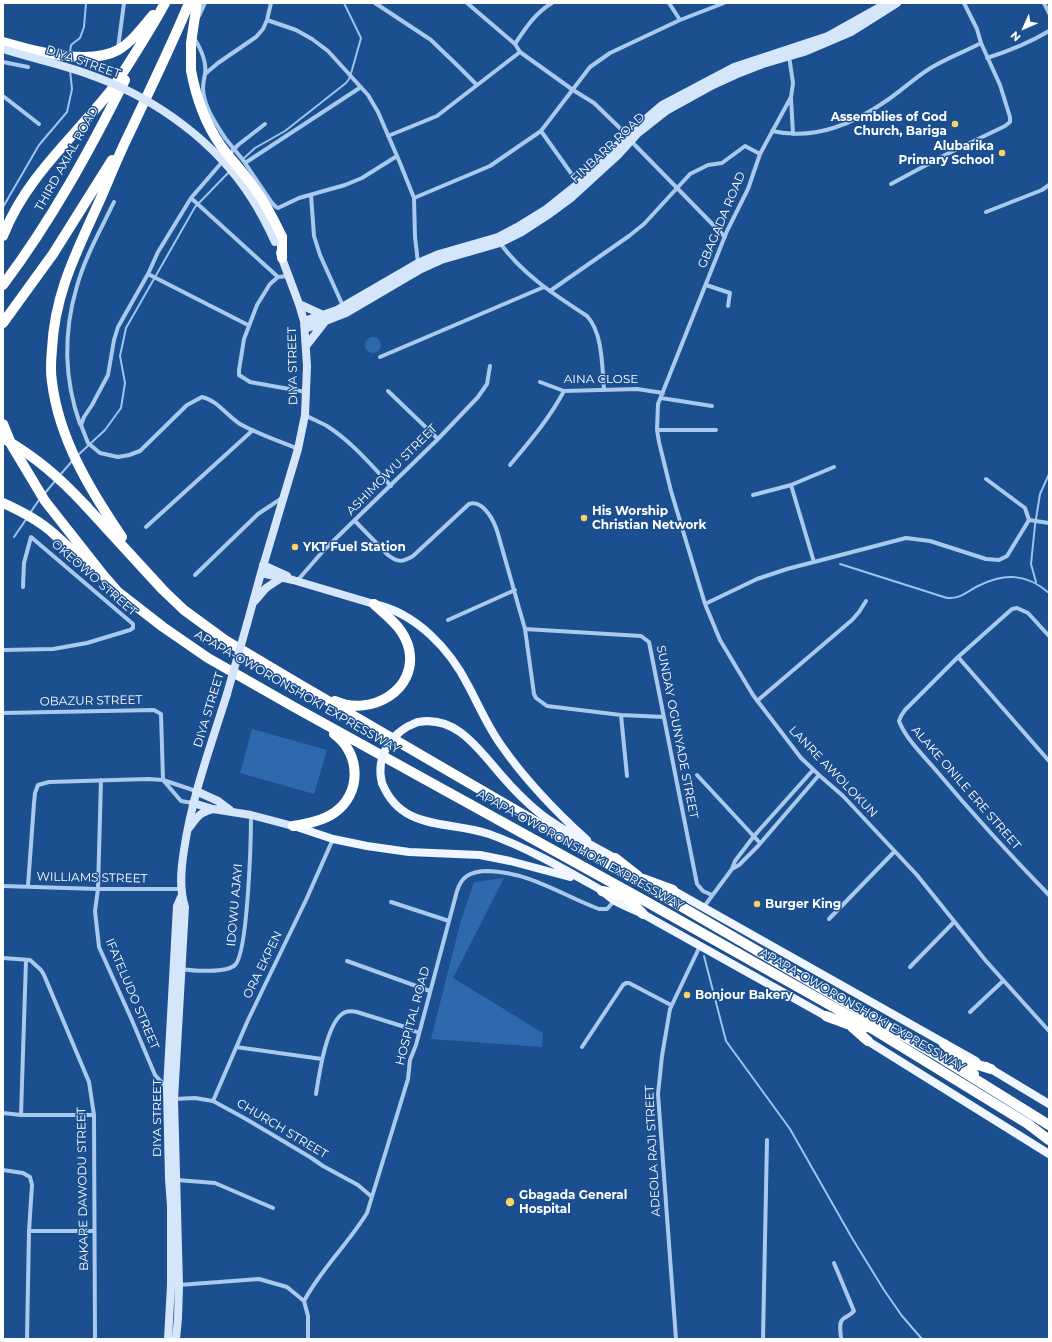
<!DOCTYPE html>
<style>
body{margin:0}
#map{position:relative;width:1052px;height:1342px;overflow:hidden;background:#1b4f8f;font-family:Montserrat,sans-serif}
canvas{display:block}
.frame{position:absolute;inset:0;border:4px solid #fff;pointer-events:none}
.north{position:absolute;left:1004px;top:8px;width:40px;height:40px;-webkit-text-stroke:3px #1b4f8f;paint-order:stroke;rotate:225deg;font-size:11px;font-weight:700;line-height:16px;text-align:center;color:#fff}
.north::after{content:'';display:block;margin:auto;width:14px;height:18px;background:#fff;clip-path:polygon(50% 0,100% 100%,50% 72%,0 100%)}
</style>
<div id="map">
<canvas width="1052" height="1342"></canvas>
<div class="frame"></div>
<div class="north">N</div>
</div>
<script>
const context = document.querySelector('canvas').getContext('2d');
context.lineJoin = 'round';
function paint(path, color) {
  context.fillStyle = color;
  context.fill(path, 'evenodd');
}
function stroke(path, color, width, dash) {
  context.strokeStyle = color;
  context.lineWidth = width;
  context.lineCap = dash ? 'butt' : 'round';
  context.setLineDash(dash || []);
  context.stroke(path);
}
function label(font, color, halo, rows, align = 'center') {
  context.font = font + ' Montserrat,sans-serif';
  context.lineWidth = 3;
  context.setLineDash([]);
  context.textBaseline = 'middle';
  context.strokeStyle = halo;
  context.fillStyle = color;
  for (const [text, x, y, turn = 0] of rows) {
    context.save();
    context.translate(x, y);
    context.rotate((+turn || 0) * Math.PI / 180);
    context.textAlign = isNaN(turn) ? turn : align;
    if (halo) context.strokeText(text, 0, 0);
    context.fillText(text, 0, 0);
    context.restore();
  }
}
paint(new Path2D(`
 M365 345a8 8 0 1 1 16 0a8 8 0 1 1-16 0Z
 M252 729 327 750 314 794 240 773Z
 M504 878 453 978 543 1033 542 1047 431 1039 461 920 474 882Z`), '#2e69ad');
stroke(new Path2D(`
 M70 52 71 45 80 38 84 27 86 3
 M242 160 255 148 285 131 346 83 349 79 352 70 361 38 344 3
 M3 207 39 145 67 112 72 89 70 70
 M77 456 105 430 121 408 125 383 120 356 126 328 195 207 229 172
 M60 475 73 460
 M45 493 56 480
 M30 513 39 500
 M14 537 27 518
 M840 564 947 598C961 599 966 592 978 586 1004 573 1026 573 1049 593
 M1036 582 1031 564 1035 525 1040 494 1049 474
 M704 956 726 1041 790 1129 852 1238 884 1290 902 1316 922 1339`), '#9cc4f0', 2);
stroke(new Path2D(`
 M375 3 431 40 458 66 477 85
 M467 3 515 44 520 52 573 90 594 103 627 135
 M669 3 680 20
 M1044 3 1049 13
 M199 16 205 3
 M267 20 296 30 312 39 328 51 368 95 378 112 400 163 414 198 415 237 418 263
 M194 38C201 49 207 61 205 74 204 79 203 84 203 89 204 107 216 124 225 138
 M515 44C525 29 535 13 552 3
 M118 48 124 3
 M789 56 793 83 791 97 760 154 748 189 727 231 658 404 657 430 659 442 671 491 705 604 720 640 753 695 801 758 819 775 843 796 917 875 986 961 1049 1031
 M987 58C1009 51 1029 43 1049 31
 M3 62 28 67
 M205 74 218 63 256 37 263 29 267 20 271 3
 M3 96 39 124
 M791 98 793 134
 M541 131 578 183
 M772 131C816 141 855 123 889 99 903 89 915 78 929 69 945 59 964 52 981 43
 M388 136 437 116 520 52
 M631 141 725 237
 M229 154 238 145 265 124
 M243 160 272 203 276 207 278 208 299 198 345 185 362 178 397 156
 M223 161 191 198 158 252 148 274 118 327 114 340 108 375 92 405 84 417 81 425 88 443 100 453 118 457 129 455 140 451 187 405 202 397C217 400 227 416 240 424 258 434 279 441 298 449
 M245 163 361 87
 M891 184 943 156 1005 126 1010 122V117L1000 85 981 43 977 29 964 3
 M311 195 314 236 320 255 343 306
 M191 198 278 277
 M414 198 490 166 541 131 590 67 610 53 680 20 724 3
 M986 212 1042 190 1049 185
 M500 243C523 275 555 295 587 316 603 333 602 367 604 390
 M148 274 248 325
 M288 276 278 277 270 284 257 305 244 339 239 370V375L250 382 306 392
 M706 285 730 293 728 306
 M550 291 629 236 644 224 690 174 708 165 722 163 745 146 760 154
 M380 357 544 287
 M540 382 564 391 637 389 663 393
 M388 391 438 439
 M661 398 712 406
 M305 415C312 419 320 422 327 426 352 442 371 465 391 486
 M80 424C64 379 63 333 77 286 85 257 101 229 114 202
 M657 430H716
 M510 465C530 441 549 419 564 391
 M986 479 1025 508 1029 520
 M791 485 814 562
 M753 495 791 485 834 467
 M355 521 388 555C398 563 403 562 413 556L469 504C484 499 495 523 498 534L525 629 534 694 536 698 547 706 621 715 664 717
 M146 527 253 430
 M195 575 258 514 282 498
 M297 581 324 550 438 439 478 397 487 384 490 366
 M705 604 757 579 787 569 906 538 930 541 986 559 999 560 1007 556 1029 520 1049 523
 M448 620 515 590
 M525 629 641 636 649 642 697 884 703 891 712 895
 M1049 636 1028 613 1017 608 1012 609 958 657 905 710 901 716 899 721C906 739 922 754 934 768 971 812 1009 854 1049 895
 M3 650 53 649 87 643 130 630 133 628V624L31 537 24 563 23 587
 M958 657 1049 761
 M757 701 852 620 859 612 866 601
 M3 713 154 710 161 714 163 780 181 801 193 803
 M621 715 627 776
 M697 775 760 843
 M101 780 98 889 95 911 99 947 131 1018 155 1075 166 1087
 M732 869 739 865 758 846 819 775
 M3 886 98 889H181
 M28 886 34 803 35 793 38 785 49 782 148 779 163 780 196 791
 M391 902 449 921
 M703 908 732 869 735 861 754 836 813 770
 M829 919 894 852
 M3 958 30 960 41 970 44 975 89 1082 94 1115 95 1339
 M347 961 430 991
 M910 967 954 922
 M182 969C193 971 227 973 235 965 248 953 251 838 251 815
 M970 1012 1003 981
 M236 1047 322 1059
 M582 1047 623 985 626 983H629L671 1005
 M316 1094C319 1075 326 1026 342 1014 346 1011 352 1011 357 1012L405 1027 419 1033
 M174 1099 195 1098 213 1101 246 1119 310 1157 323 1166 358 1185 372 1197
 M213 1101 248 1020 306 900 333 839
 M3 1113 21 1115H94
 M21 1115 26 960
 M3 1170 23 1173 30 1177 32 1185 29 1231 27 1339
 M177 1180 215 1183 273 1208
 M29 1231H94
 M834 1263 854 1311C851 1315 847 1316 843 1319 838 1323 841 1333 841 1339
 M179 1285 259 1279 287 1287 304 1301
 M304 1301C321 1269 348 1244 367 1213L408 1079 410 1060 416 1045 457 891C459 885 462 879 467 876 473 872 481 871 488 871 529 872 562 895 599 909H607L614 901
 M304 1301 308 1316V1339
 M676 1339 658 1094 662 1056 670 1009 700 946
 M763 1339 767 1140`), '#a9c9ee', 4);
stroke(new Path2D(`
 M299 304 323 315
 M304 321 337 310 418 263 439 254 498 237 519 226 545 210 590 174 627 135 662 105 734 67 828 36 887 3
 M305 329 346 313 421 269 441 260 500 243 522 232 548 215 571 198 618 155 638 133 666 111 713 85 737 74 763 64 804 52 830 41 851 32 897 3
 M306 346 324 323
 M263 565 287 576
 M261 573 293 580 374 604
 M255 601 266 588 281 578
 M247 624 261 573 298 449 305 415 307 366 304 321 299 304 280 253
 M196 791 218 801 230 810
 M193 803 213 809 251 815 293 826
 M189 828C197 817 200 812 213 809
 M168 1339 171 1285V1206L169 1179 167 1089 177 906 181 897
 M176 1339 178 1318 179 1285 174 1099 185 907C179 889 181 869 184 850 192 796 211 745 227 694`), '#d6e6fa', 8);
stroke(new Path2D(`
 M374 604C416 613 450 649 469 687 479 706 488 727 501 745 526 781 555 811 587 840
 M418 722C457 715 479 750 502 776 514 790 528 804 542 815 566 833 594 846 620 861
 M382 783C402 832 448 820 489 834 528 848 564 869 601 890 606 894 610 898 615 901 624 906 634 910 643 914L831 1019
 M294 826 333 839 367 846 409 852 480 855 510 861 570 877
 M669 888 976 1061
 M863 1038 1049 1154
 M986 1066 1049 1104`), '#f0f6ff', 8);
stroke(new Path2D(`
 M3 42C34 51 89 66 118 50 132 42 143 27 153 15
 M191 70V43L197 3
 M3 236C25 179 71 140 108 94 114 87 118 79 124 71 138 49 152 27 165 3
 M282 258V237
 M3 285C51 221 89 152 125 80
 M3 323 53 254 112 160
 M3 424 12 446 45 501 104 576 118 592 163 627 208 658 294 707 647 902 876 1031 1028 1124 1049 1140
 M3 503C21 511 40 521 54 534 67 546 80 558 94 569
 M86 506 163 590 184 610 225 640 299 684 938 1056 1049 1125
 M122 537C90 490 59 439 52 382 50 371 51 360 52 349 55 289 80 246 103 193 112 172 120 152 130 132 150 89 171 47 189 3
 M335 701C371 717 418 690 409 649 404 628 388 617 374 604
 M293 826C307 824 322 821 334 813 362 794 361 753 334 734
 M615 858 638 876
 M643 879 673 890
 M602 891 626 896
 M620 891 643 914
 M826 1016 850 1025 864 1028
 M852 1027 868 1041
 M944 1044 962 1060 974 1074
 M962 1060 991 1069`), '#fff', 10);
stroke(new Path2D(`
 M225 138 243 160`), '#a9c9ee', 4);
stroke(new Path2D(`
 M3 49C34 59 66 65 96 77 158 100 217 143 252 199 261 213 268 227 275 242
 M227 694 247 624`), '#d6e6fa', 8);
stroke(new Path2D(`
 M382 783C375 756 392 731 418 722`), '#f0f6ff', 8);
stroke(new Path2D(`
 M191 70C196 98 205 123 221 146 232 161 245 174 255 189 266 204 274 220 282 237
 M3 438C37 458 59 477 86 506`), '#fff', 10);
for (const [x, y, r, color] of [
 [955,124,4,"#ffd166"],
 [1002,153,4,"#ffd166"],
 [584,518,4,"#ffd166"],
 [295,547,4,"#ffd166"],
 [757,904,4,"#ffd166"],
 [687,995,4,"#ffd166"],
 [510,1202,5,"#ffd166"]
]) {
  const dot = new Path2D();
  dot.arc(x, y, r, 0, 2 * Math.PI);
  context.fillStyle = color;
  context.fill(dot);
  stroke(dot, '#1b4f8f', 1.5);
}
label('12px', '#fff', '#1b4f8f', [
 ["DIYA STREET",83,62,19],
 ["FINBARR ROAD",608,148,-43],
 ["THIRD AXIAL ROAD",67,159,-61],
 ["GBAGADA ROAD",722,220,-67],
 ["DIYA STREET",293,366,-91],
 ["AINA CLOSE",601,379],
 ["ASHIMOWU STREET",392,470,-45],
 ["OKEOWO STREET",94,578,41],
 ["APAPA-OWORONSHOKI EXPRESSWAY",297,692,30],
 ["OBAZUR STREET",91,701,-1],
 ["DIYA STREET",209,710,-73],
 ["SUNDAY OGUNYADE STREET",677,732,79],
 ["LANRE AWOLOKUN",833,772,46],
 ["ALAKE ONILE ERE STREET",966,788,49],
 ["APAPA-OWORONSHOKI EXPRESSWAY",580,850,29],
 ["WILLIAMS STREET",92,878,1],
 ["IDOWU AJAYI",235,905,-85],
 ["ORA EKPEN",263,965,-64],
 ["IFATELUDO STREET",132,994,67],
 ["APAPA-OWORONSHOKI EXPRESSWAY",862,1010,30],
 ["HOSPITAL ROAD",413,1016,-75],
 ["DIYA STREET",157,1118,-90],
 ["CHURCH STREET",282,1129,31],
 ["ADEOLA RAJI STREET",653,1151,-93],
 ["BAKARE DAWODU STREET",83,1189,-91]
]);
label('bold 12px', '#fff', '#1b4f8f', [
 ["Assemblies of God",947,117,"right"],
 ["Church, Bariga",947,131,"right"],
 ["Alubarika",994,146,"right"],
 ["Primary School",994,160,"right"],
 ["His Worship",592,511],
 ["Christian Network",592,525],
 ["YKT Fuel Station",303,547],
 ["Burger King",765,904],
 ["Bonjour Bakery",695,995],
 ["Gbagada General",519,1195],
 ["Hospital",519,1209]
], 'left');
</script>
